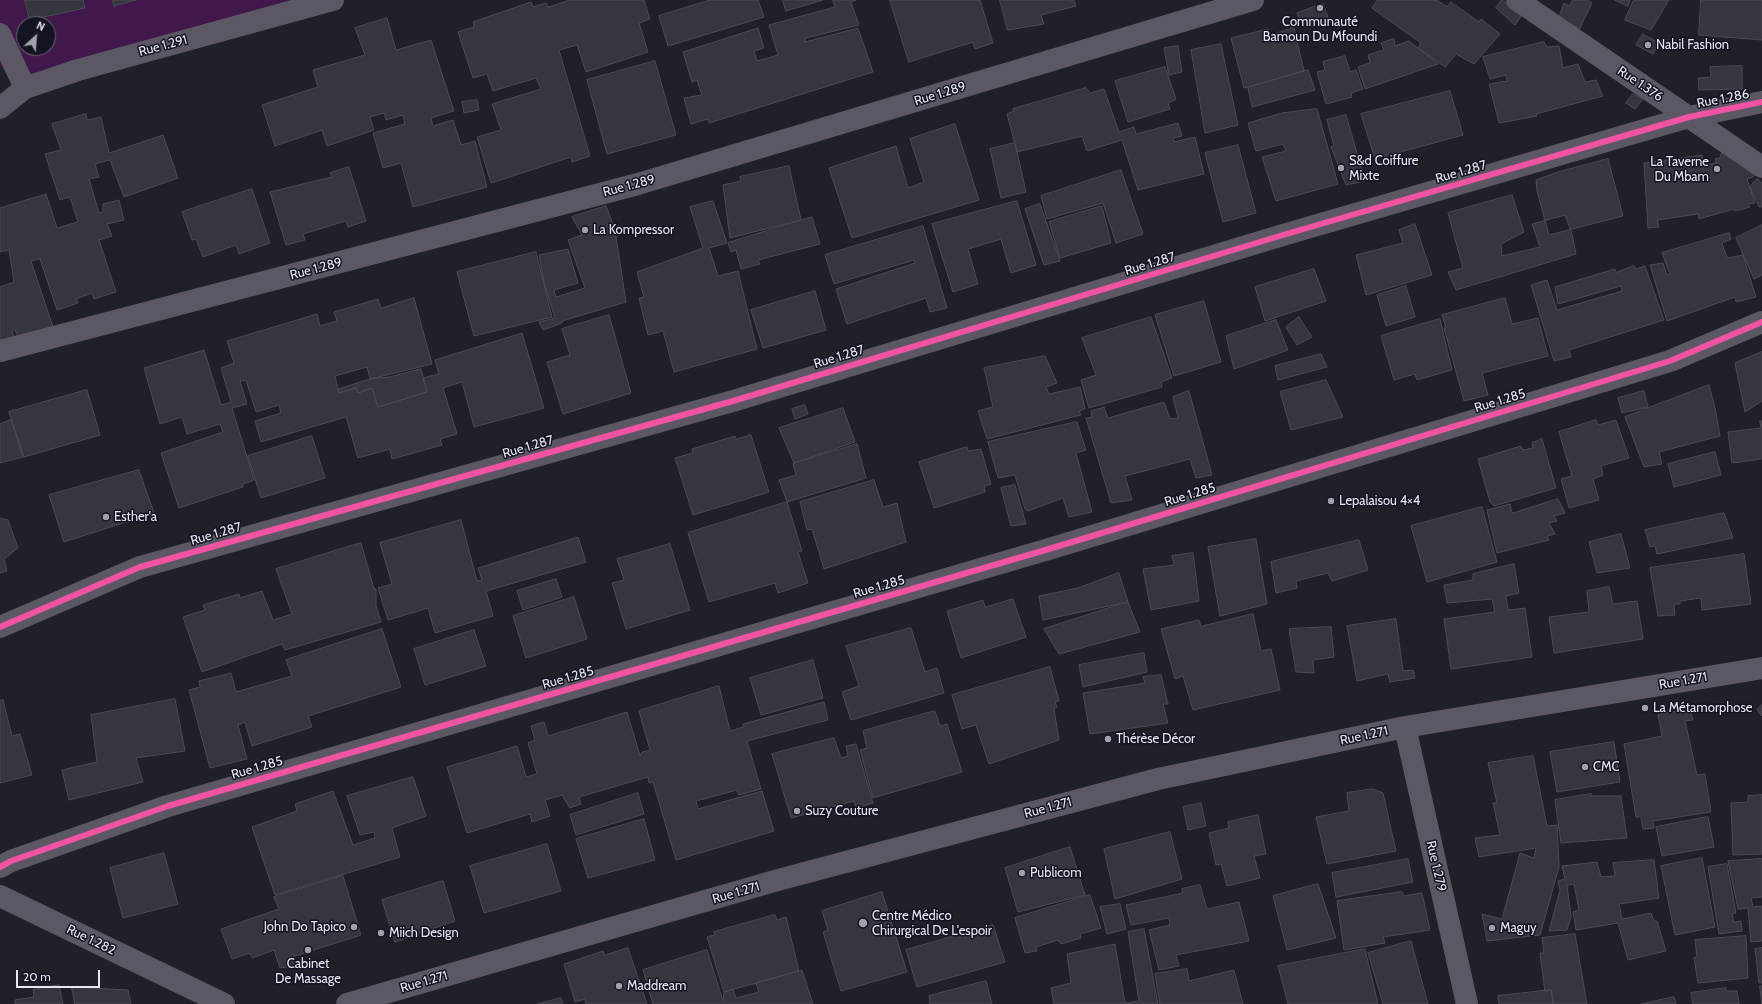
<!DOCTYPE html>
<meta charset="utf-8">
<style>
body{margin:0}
#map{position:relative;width:1762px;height:1004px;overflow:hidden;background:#202028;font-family:Cabin,sans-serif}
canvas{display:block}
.north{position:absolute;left:16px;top:16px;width:40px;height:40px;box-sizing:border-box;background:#131321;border:1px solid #676874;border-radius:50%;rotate:26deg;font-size:11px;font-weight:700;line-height:16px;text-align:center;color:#e6e7f1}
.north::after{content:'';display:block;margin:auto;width:14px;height:18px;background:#a1a1ab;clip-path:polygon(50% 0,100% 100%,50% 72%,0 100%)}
.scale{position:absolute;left:16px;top:970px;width:84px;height:18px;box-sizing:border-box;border:2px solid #e6e7f1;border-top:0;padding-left:5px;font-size:12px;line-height:14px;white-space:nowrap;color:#e6e7f1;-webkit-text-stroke:3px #131321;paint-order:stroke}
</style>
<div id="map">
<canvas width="1762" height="1004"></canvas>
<div class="north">N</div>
<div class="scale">20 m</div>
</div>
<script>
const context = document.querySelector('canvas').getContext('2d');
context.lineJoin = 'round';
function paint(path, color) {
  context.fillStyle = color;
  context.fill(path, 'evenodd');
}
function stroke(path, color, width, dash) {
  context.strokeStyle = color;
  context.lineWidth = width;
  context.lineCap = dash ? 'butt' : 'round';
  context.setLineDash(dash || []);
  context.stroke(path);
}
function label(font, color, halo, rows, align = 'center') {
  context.font = font + ' Cabin,sans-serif';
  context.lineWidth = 3;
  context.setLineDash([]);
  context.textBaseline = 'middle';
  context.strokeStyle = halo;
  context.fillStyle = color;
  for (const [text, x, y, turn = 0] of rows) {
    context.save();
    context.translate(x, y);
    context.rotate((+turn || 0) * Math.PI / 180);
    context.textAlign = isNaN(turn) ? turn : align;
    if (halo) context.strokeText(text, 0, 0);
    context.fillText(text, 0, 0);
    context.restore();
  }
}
paint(new Path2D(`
 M0 0H301L25 79 0 66ZM24 24H48V48H24Z`), '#41184b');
const building = new Path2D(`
 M25 0H83L85 8 30 20Z
 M113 0H136L114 6Z
 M570 0H644L650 19 639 23 648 52 586 72 577 45 559 50 590 156 572 162 571 157 491 183 477 137 501 130 492 104 541 89 536 78 493 91 487 74 473 78 458 32 474 27 473 22 531 2 533 7 546 3 548 7Z
 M710 0H758L764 17 668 46 659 16Z
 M783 0H823L786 11Z
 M833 0H856L851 2 859 25 806 38 805 42 858 28 873 72 709 123 708 119 691 124 684 98 702 95 697 80 692 82 683 52 758 28 764 48 754 51 757 61 778 55 769 25 835 7Z
 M890 0H980L993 43 975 49 973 42 909 62Z
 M1000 0H1074L1076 6 1041 15 1044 24 1008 30Z
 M1378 0H1437L1447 7 1451 2 1479 22 1481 19 1500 34 1474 64 1456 54 1445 67 1418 48 1421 43 1372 8Z
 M1502 0 1522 15 1515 25 1496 8Z
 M1573 0H1587L1592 3 1579 30 1559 17 1564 3 1569 6Z
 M1615 0H1630L1628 6Z
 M1634 0H1669L1651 30 1625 20Z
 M1701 0H1762V40L1699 35Z
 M1323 4 1328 17 1321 19 1323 25 1303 27 1297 13Z
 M387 18 396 50 431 40 454 111 431 118 433 126 453 120 461 145 475 141 487 187 413 207 401 163 383 168 373 133 405 124 403 115 386 120 384 113 370 117 374 130 327 146 322 130 275 146 262 105 318 87 313 70 365 55 355 28Z
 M1294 28 1304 71 1244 88 1231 38 1268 29 1269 35Z
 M1643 34 1659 43 1653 54 1636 45Z
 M1394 39 1395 46 1409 41 1438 64 1365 89 1358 67 1370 63 1368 55 1384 50 1381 43Z
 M1544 42 1547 47 1559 46 1563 68 1578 64 1585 82 1596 80 1603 96 1536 114 1537 116 1499 123 1489 84 1507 81 1506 75 1490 79 1483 57Z
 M1221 44 1238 125 1205 133 1191 50Z
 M1178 46 1182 72 1169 75 1164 48Z
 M1345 56 1350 72 1356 70 1363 89 1351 93 1352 97 1326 104 1317 72 1325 70 1323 62Z
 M655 61 676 135 607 154 587 80Z
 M1742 66V89L1699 90 1698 78 1711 77 1710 67Z
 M1165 67 1176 99 1168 103 1170 109 1128 122 1115 81Z
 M1308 70 1315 90 1252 107 1248 88Z
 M1086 88 1090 93 1104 89 1119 132 1134 127 1136 134 1178 123 1182 136 1173 138 1174 142 1195 137 1204 174 1138 190 1122 140 1087 151 1082 136 1017 152 1007 114 1014 111 1013 109Z
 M1450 91 1463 135 1375 159 1361 114Z
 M1633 94 1643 99 1635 109 1626 103Z
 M477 100 479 110 464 113 462 102Z
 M1317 109 1338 184 1276 201 1262 157 1286 151 1283 144 1256 151 1248 123 1282 113Z
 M86 114 87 120 101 117 109 153 163 135 178 178 124 197 110 160 95 164 99 177 89 179 99 213 103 212V204L119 200 124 220 107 224 112 236 99 240 116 292 94 299 92 293 76 299 78 303 57 310 40 259 31 261 54 330 19 340 15 330 12 331 15 341 0 345V287L14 282 9 250 0 252V208L46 194 57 228 78 222 70 197 60 200 45 154 61 150 52 124Z
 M1346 115 1365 181 1346 185 1331 147 1334 146 1327 120Z
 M955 124 979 200 852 238 829 168 896 146 908 188 924 182 910 139Z
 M1015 143 1026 192 1001 198 990 149Z
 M1238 145 1256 213 1223 222 1205 153Z
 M1725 145 1756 172 1753 177 1747 179 1755 203 1748 204 1750 207 1735 211 1734 209 1699 219 1698 214 1657 220 1659 227 1648 228 1644 163 1702 155 1704 165 1716 163V158L1719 159Z
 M1608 159 1623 216 1549 235 1537 191 1536 180 1558 172Z
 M789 166 801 220 730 238 723 185 741 181 740 177Z
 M349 167 366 221 348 227 346 221 303 234 305 240 286 245 270 192 332 177 330 173Z
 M1121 170 1143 234 1116 243 1103 203 1047 219 1041 196Z
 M1757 179 1762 183V207H1759L1750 187Z
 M252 189 270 243 239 254 236 245 203 257 196 239 192 240 182 212Z
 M1512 195 1524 232 1501 244 1502 256 1540 247 1532 224 1565 215 1572 234 1576 254 1456 290 1448 272 1463 268 1448 213Z
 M713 201 727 243 709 248 718 276 738 271 757 349 674 372 663 331 648 335 639 298 644 297 637 272 703 248 690 207Z
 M1017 201 1036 265 1011 273 1001 239 968 249 978 284 953 292 932 224Z
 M1040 204 1060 261 1044 265 1025 209Z
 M606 206 615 230 626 302 562 321V323L543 330 539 322 555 318 545 286 539 255 568 249 578 283 554 290 556 297 585 288 568 240 582 235 572 217Z
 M1102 206 1111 243 1060 258 1049 222Z
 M812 217 820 244 758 260 760 264 741 269 736 250 731 252 728 243Z
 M1415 224 1432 275 1366 295 1356 255 1403 243 1399 230Z
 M1762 225V275L1754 279 1736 238Z
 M923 226 947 308 930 312 926 298 847 324 836 289 915 263 914 260 834 284 825 255Z
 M1729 233 1731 239 1722 243 1727 258 1743 255 1756 297 1736 302 1735 297 1667 321 1650 265 1663 263 1667 275 1670 274 1662 253Z
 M536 252 552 317 474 336 457 272Z
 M1634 266 1636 269 1645 266 1664 320 1569 350 1571 357 1554 361 1531 285 1547 280 1557 310 1622 291 1621 286 1558 304 1555 287 1615 269 1616 272Z
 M1314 269 1326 301 1265 321 1255 287Z
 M1406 286 1415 317 1386 326 1377 295Z
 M815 291 826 330 763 348 751 310Z
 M414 298 432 364 370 379 367 367 335 376 339 393 356 388 358 393 372 388 378 407 427 392 423 378 439 374 435 360 522 333 544 408 474 427 462 382 443 388 457 434 440 439 442 445 392 459 390 449 358 458 346 417 261 442 255 421 281 413 279 405 256 412 246 380 240 381 247 404 232 408 254 480 243 484V487L179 508 161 453 223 432 220 424 187 434 182 417 160 424 144 368 204 350 221 405 231 402 221 368 234 363 227 341 317 314 320 326 337 321 334 312 378 299 381 308Z
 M1505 298 1512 324 1538 318 1548 356 1482 373 1488 395 1464 401 1444 328H1446L1442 315Z
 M1204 301 1221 362 1174 376 1155 315Z
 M609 315 631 393 563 414 547 362 570 355 562 329Z
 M1151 317 1172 378 1161 382 1162 387 1089 408 1081 380 1096 375 1082 338Z
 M1299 317 1312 337 1297 345 1286 327Z
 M1440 319 1452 370 1417 380 1415 374 1394 380 1381 336Z
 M1276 320 1288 350 1234 369 1226 336Z
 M1762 352V401L1745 412 1735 363Z
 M1321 354 1327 367 1278 380 1275 366Z
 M1045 356 1057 383 1046 387 1049 394 1080 387 1085 409 1079 411 1081 415 987 439 978 411 993 407 984 368Z
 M421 369 427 392 378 407 372 388 358 393 356 388 339 393 338 389 370 379 389 377Z
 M1326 380 1343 417 1291 430 1280 392Z
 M1709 385 1715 408 1720 436 1659 452 1662 464 1644 467 1625 417Z
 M87 390 100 435 24 457 9 412Z
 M1189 391 1212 475 1196 478 1190 459 1125 476 1132 500 1111 503 1086 418 1092 417 1091 411 1104 407 1108 418 1164 402 1170 419 1178 418 1173 397Z
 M1644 391 1648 407 1622 413 1618 398Z
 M805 405 808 414 795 419 792 409Z
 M843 408 855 442 794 463 779 428Z
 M11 420 23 457 0 463V424Z
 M1596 420 1598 425 1616 420 1629 458 1601 466 1603 475 1593 479 1599 500 1569 508 1561 479 1572 476 1559 432Z
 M1760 421H1762V459L1732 463 1728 432 1761 428Z
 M1077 422 1086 450 1076 453 1092 512 1069 517 1063 498 1028 511 1025 509 1015 475 998 478 988 442Z
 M751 435 769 492 693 515 675 458 693 453 692 449 735 436 736 439Z
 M312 436 325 478 261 498 248 456Z
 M1542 439 1556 488 1494 506 1490 502 1478 459 1521 446 1523 450 1533 448 1532 443Z
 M857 444 866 478 787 502 779 480 796 475 793 464Z
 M967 447 968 451 981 449 991 484 984 486 985 492 934 508 919 462Z
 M1715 452 1721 475 1674 487 1668 464Z
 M139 470 154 513 64 542 49 495Z
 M874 480 883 507 897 503 906 542 824 569 812 529 807 530 800 502Z
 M1015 485 1026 524 1011 526 1001 488Z
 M1558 499 1565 513 1554 516 1557 521 1549 523 1555 534 1547 536 1549 540 1497 553 1487 510 1510 504 1512 513Z
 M787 502 802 551 798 552 808 583 778 593 775 583 709 602 688 533Z
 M1482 507 1497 562 1427 582 1411 526Z
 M1724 513 1733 538 1657 554 1655 546 1650 547 1645 530Z
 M0 518 8 520 18 548 4 559 7 571 0 573Z
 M461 520 477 581 482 580 478 568 578 537 586 562 486 591 493 616 435 633 428 608 388 620 378 588 392 584 380 543Z
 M1621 534 1630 568 1597 573 1589 542Z
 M1256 539 1267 604 1220 616 1208 547Z
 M1359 540 1368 570 1332 581 1328 573 1296 581 1297 588 1276 593 1271 562Z
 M361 543 374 589H376V606L381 622 285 650 282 644 202 672 183 617 205 610 203 605 239 594 240 598 262 591 273 620 292 614 276 569Z
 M670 544 690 610 626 629 612 583 624 580 617 559Z
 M1193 553 1199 601 1151 610 1143 569 1174 565 1172 556Z
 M1744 554 1751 604 1702 610 1701 598 1680 601V604H1674L1675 615 1658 616 1650 568Z
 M1514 564 1519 593 1506 596 1508 610 1525 608 1532 657 1451 669 1444 619 1495 612 1492 599 1447 603 1444 585 1473 580V574Z
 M1119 573 1128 602 1043 620 1039 596 1078 588Z
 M556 579 562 597 523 610 517 591Z
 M1609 587 1613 604 1637 601 1643 639 1554 653 1549 617 1589 612 1587 591Z
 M574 597 587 639 526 658 513 616Z
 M1013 599 1026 637 961 658 947 611 983 600 985 607Z
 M1128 602 1140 632 1059 654 1044 629Z
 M1253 614 1261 651 1271 649 1280 690 1193 710 1183 676 1175 679 1161 629 1199 620 1201 626Z
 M1396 619 1403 671 1413 670 1415 678 1390 682 1388 674 1357 681 1347 626Z
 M1331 627 1334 657 1313 660 1314 673 1296 672 1289 629Z
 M911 628 925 672 937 668 944 693 851 720 842 692 859 686 846 646Z
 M382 629 401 687 308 716 312 727 252 746 245 722 238 725 247 759 210 768 189 690 200 687 199 681 231 673 236 692 292 676 286 660Z
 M474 630 486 666 425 685 414 649Z
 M1144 653 1147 672 1083 687 1079 665Z
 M813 660 823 698 761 715 750 678Z
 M1050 667 1059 701 1055 702 1057 707 1054 709 1059 740 989 764 976 725 962 729 952 695Z
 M1161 675 1168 704H1163L1168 723 1090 734 1083 693 1145 683 1143 677Z
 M719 686 730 731 743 727V724L824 702 828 720 747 741 761 789 739 795 737 790 696 801 698 809 762 791 774 831 676 860 653 782 649 783 648 777 579 797 581 804 570 808 562 795 545 800 550 816 532 822 530 814 467 833 447 767 517 746 526 777 537 774 528 743 535 740 531 726 544 722 548 736 627 712 640 756 642 752 650 750 639 711Z
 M175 699 185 751 136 758 143 782 69 800 62 770 97 762 91 715Z
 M3 700 12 736 20 734 32 775 0 783V701Z
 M1762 705V716L1757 710Z
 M1690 709 1693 720 1685 721 1697 775 1705 774 1711 812 1653 821 1654 828 1643 829 1641 817H1636L1624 744 1662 736 1658 715Z
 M935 711 940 726 947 724 962 772 873 798 860 750 867 748 863 731Z
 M834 738 841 758 848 756 846 746 856 744 873 803 856 808 854 801 791 818 772 754Z
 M1614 742 1620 782 1557 792 1550 752Z
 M1533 756 1547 826 1557 825 1559 867 1540 935 1487 941 1482 914 1502 919 1520 853 1534 858 1536 848 1479 857 1475 838 1500 835 1493 803H1497L1488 763Z
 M413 777 426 816 392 828 400 857 275 895 252 827 297 811 295 804 333 791 353 845 375 838 374 832 360 835 347 796Z
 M1373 789 1383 793 1396 851 1327 864 1316 817 1349 811 1347 793Z
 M638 793 644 814 576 835 570 815Z
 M1591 794V796H1621L1627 838 1561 843 1555 800Z
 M1762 795V854L1733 855 1731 803 1748 802V796Z
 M1201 803 1206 826 1188 830 1183 807Z
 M1258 815 1266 854 1254 856 1260 878 1227 886 1221 864 1216 865 1209 833 1229 828 1228 822Z
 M1708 817 1714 847 1662 856 1656 827Z
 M644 819 655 860 588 878 576 839Z
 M1170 832 1182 879 1115 899 1104 849Z
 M547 844 561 891 484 913 470 866Z
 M1070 847 1085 895 1018 912 1005 868Z
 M164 853 178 904 123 918 110 868Z
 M1702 858 1715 927 1675 935 1661 866Z
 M1408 859 1413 882 1336 897 1332 873Z
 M1762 859V897L1751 898 1753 907 1762 906V941L1751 942 1748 908 1738 909 1728 861Z
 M1654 860 1659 898 1619 904 1622 919 1651 913 1654 921H1657L1666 951 1628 960 1618 923 1576 930 1573 912 1579 910 1574 884 1567 885 1571 917 1567 930 1549 931 1560 890 1558 881 1565 879 1562 866 1597 862 1601 877 1615 876 1613 863Z
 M1727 864 1736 913 1732 914 1734 922 1741 921 1742 931 1719 934 1708 867Z
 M343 876 361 935 295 956 293 953 297 965 280 968 274 950 252 958 250 953 232 959 221 929 279 909 274 897Z
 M443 881 455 921 395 942 382 900Z
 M1318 884 1336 938 1287 950 1273 896Z
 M1200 885 1207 909 1239 902 1249 941 1176 955 1179 966 1159 970 1149 930 1170 925 1169 918 1131 925 1126 905 1183 893 1182 889Z
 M882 892 907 972 841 991 823 932 828 930 822 911Z
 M1402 892 1404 896 1422 893 1430 930 1383 937 1385 943 1344 950 1337 901Z
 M1090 895 1101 928 1080 934 1081 938 1061 944 1058 940 1036 947 1037 951 1025 953 1015 918Z
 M1120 904 1126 929 1107 934 1100 907Z
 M775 915 777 920 786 917 799 971 724 992 707 937 715 935 714 932Z
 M993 925 1005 962 917 987 906 950Z
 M1144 929 1158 1004H1054L1051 988 1071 983 1067 954 1115 944 1125 1003 1139 1001 1128 932Z
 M1575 934 1587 1004H1554L1551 990 1545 992 1540 953H1544L1542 938Z
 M1746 936 1748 978 1698 983 1694 958 1697 957 1695 940Z
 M1411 941 1428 1004H1383L1368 953Z
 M628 948 647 1004H586L585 999 575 1002 564 964 603 951 604 955Z
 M1762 948V983H1759L1755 949Z
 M1365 949 1378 1004H1288L1278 966Z
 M707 950 723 1001 724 992 733 989 736 998 759 992 756 983 802 970 813 1004H653L643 970Z
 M1187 969 1189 981 1234 970 1243 1004H1160L1155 974Z
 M986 981 992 1004H930L929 996Z
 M59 985 63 1004H15V1000L34 997 33 990Z
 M1760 986H1762V1004Z
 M72 987 128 990 131 1004H75Z
 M1726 988V991H1737L1739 1004H1693L1691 993Z
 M1551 990 1553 1004H1499L1498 996Z
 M1674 997 1676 1004H1641Z
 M561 998 563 1004H538Z`);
paint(building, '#35373e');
stroke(building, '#4a4c53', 1);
stroke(new Path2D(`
 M1517 0 1762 167
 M0 34 25 88
 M0 108 25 88 78 70 333 0
 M0 351 638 184 1253 0
 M0 627 140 567 733 401 1283 235 1689 117 1762 102
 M1405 727 1467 1004
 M0 867 11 861 168 806 1049 549 1670 361 1762 322
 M0 896 224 1004
 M347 1004 778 880 1158 779 1405 727 1762 668`), '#5b5763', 22);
stroke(new Path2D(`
 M0 627 140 567 733 401 1283 235 1689 117 1762 102
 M0 867 11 861 168 806 1049 549 1670 361 1762 322`), '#f153a3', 6);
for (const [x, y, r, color] of [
 [1320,8,4,"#a1a1ab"],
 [1648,45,4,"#a1a1ab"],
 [1341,168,4,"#a1a1ab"],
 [1717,169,4,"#a1a1ab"],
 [585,230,4,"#a1a1ab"],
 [1331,501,4,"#a1a1ab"],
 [106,517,4,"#a1a1ab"],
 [1645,708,4,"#a1a1ab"],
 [1108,739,4,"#a1a1ab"],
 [1585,767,4,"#a1a1ab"],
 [797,811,4,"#a1a1ab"],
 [1022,873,4,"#a1a1ab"],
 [863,923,5,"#a1a1ab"],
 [354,927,4,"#a1a1ab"],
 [1492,928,4,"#a1a1ab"],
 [381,933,4,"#a1a1ab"],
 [308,950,4,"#a1a1ab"],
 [619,986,4,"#a1a1ab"]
]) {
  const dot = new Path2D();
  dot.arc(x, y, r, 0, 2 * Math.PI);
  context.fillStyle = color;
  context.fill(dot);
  stroke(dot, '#131321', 1.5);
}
label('13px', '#e6e7f1', '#131321', [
 ["Communauté",1320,22,"center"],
 ["Bamoun Du Mfoundi",1320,37,"center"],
 ["Nabil Fashion",1656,45],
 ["S&d Coiffure",1349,161],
 ["Mixte",1349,176],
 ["La Taverne",1709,162,"right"],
 ["Du Mbam",1709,177,"right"],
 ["La Kompressor",593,230],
 ["Lepalaisou 4×4",1339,501],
 ["Esther'a",114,517],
 ["La Métamorphose",1653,708],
 ["Thérèse Décor",1116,739],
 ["CMC",1593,767],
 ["Suzy Couture",805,811],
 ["Publicom",1030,873],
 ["Centre Médico",872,916],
 ["Chirurgical De L'espoir",872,931],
 ["John Do Tapico",346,927,"right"],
 ["Maguy",1500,928],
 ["Miich Design",389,933],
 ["Cabinet",308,964,"center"],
 ["De Massage",308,979,"center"],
 ["Maddream",627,986]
], 'left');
label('13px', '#e6e7f1', '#131321', [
 ["Rue 1.291",163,46,-15],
 ["Rue 1.376",1640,84,34],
 ["Rue 1.289",940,94,-17],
 ["Rue 1.286",1723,99,-11],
 ["Rue 1.287",1461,172,-16],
 ["Rue 1.289",629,186,-15],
 ["Rue 1.287",1150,264,-17],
 ["Rue 1.289",316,269,-15],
 ["Rue 1.287",839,357,-17],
 ["Rue 1.285",1500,401,-17],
 ["Rue 1.287",528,447,-16],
 ["Rue 1.285",1190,495,-17],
 ["Rue 1.287",216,534,-16],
 ["Rue 1.285",879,587,-16],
 ["Rue 1.285",568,678,-16],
 ["Rue 1.271",1683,681,-10],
 ["Rue 1.271",1364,736,-12],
 ["Rue 1.285",257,768,-16],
 ["Rue 1.271",1048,808,-15],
 ["Rue 1.279",1436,866,77],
 ["Rue 1.271",736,893,-16],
 ["Rue 1.282",91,940,26],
 ["Rue 1.271",424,982,-16]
]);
</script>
